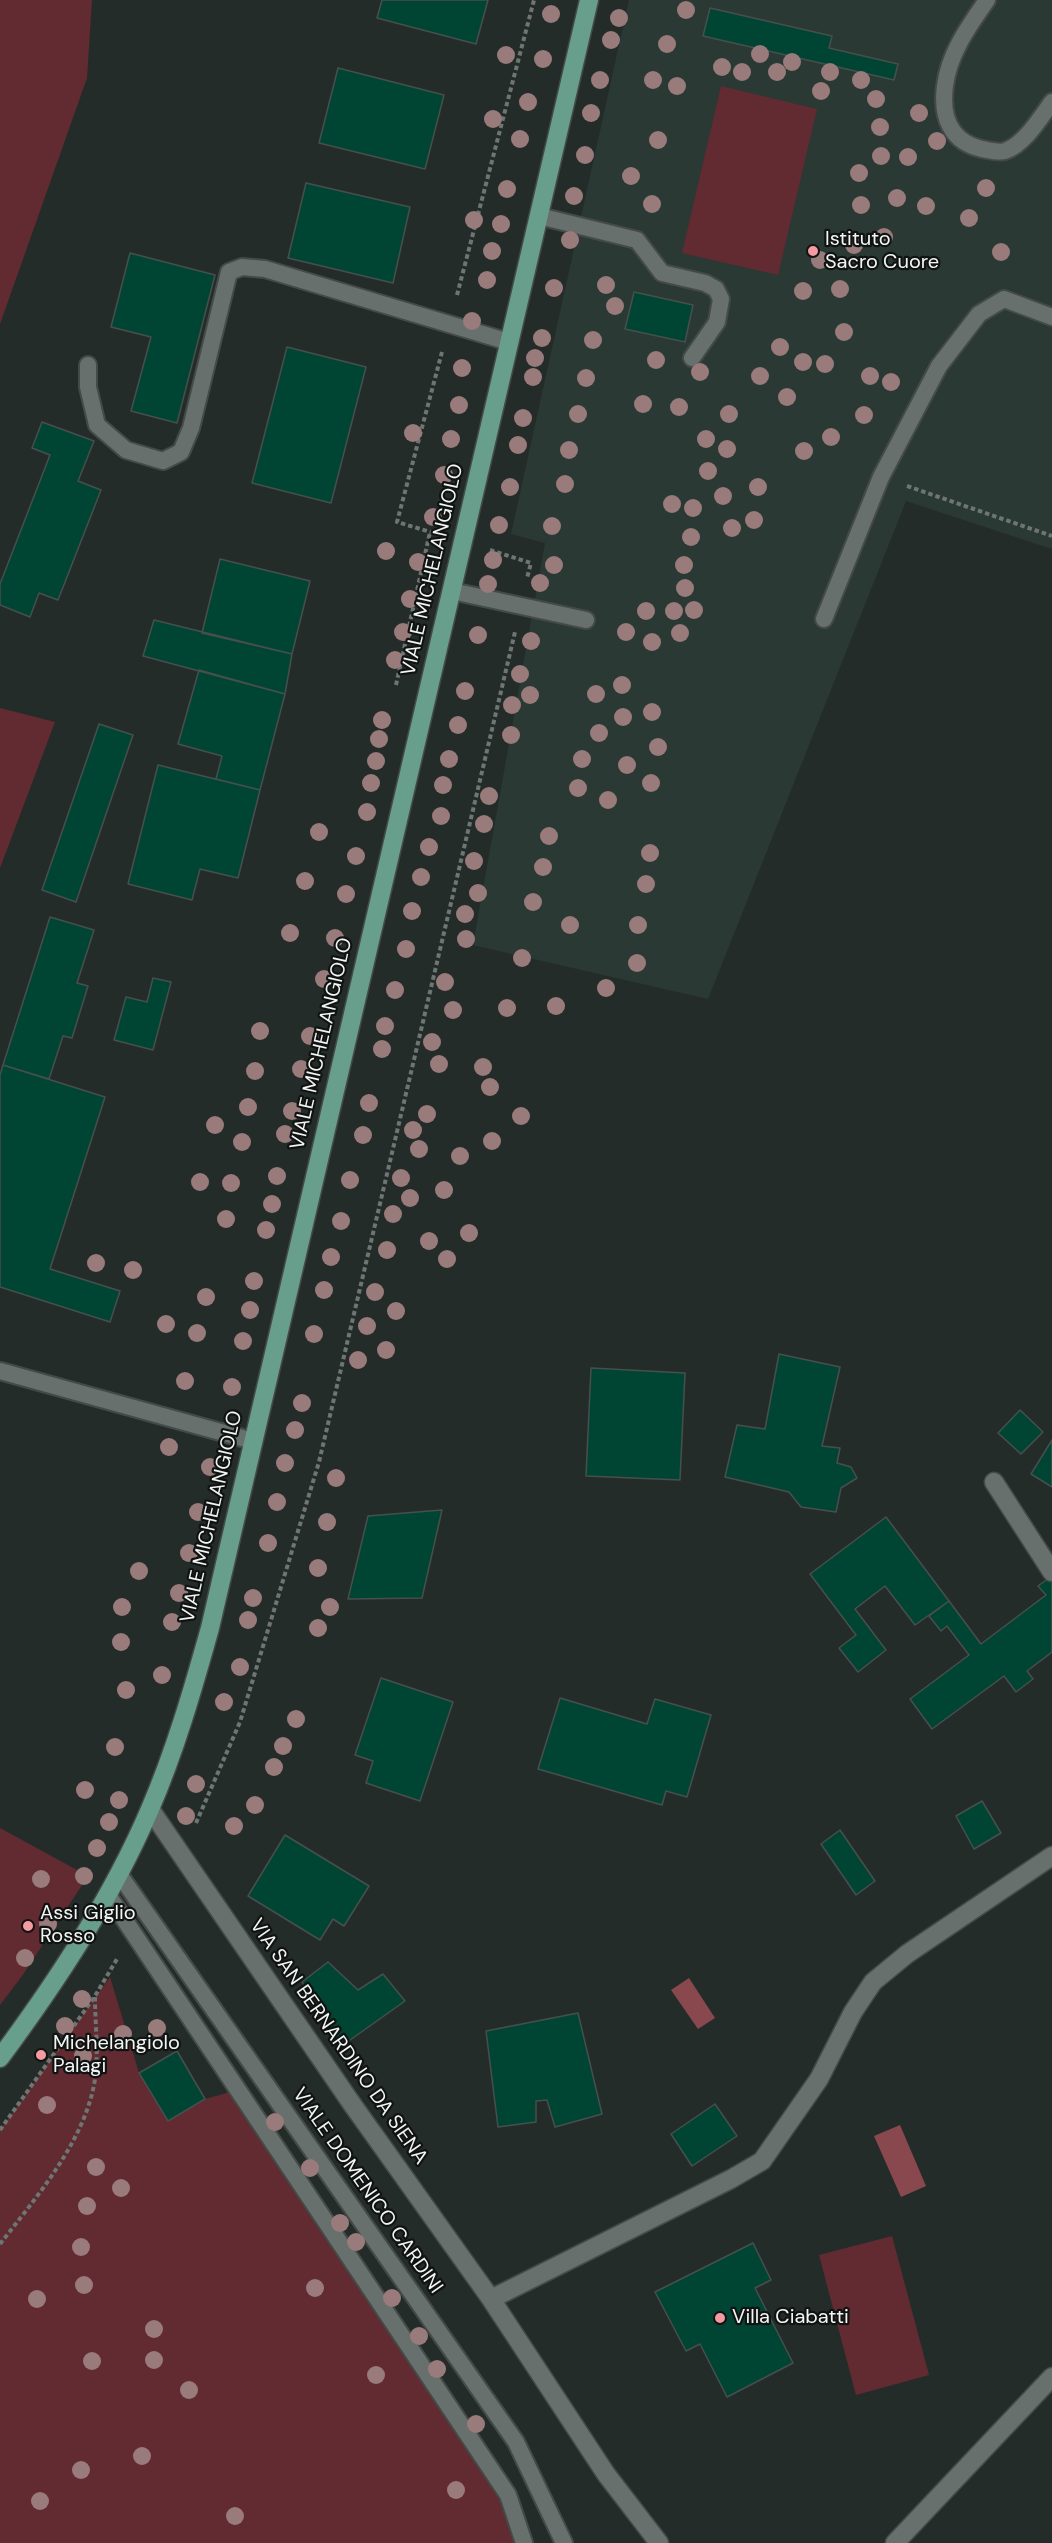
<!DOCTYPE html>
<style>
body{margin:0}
canvas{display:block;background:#242c29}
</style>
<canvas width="1052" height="2543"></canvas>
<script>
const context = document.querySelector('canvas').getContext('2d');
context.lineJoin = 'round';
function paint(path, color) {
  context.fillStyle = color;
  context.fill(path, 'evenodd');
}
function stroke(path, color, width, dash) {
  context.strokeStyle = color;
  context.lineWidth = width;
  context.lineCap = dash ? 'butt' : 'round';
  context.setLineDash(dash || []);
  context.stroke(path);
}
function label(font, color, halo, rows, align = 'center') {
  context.font = font + ' "DM Sans",sans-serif';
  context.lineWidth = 4.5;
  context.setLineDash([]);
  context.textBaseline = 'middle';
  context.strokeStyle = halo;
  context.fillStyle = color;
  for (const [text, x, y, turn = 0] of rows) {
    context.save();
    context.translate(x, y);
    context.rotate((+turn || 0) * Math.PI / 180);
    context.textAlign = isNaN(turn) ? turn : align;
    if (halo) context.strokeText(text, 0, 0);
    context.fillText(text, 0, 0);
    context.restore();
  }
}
paint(new Path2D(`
 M629 0H1052V549L906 501 708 999 473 945 545 543 511 534Z`), '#2a3934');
paint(new Path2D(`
 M0 0H92L87 78 0 324Z
 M721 86 817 109 778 275 682 253Z
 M0 708 55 722 0 868Z
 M0 1828 88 1876 22 1976 0 2005Z
 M110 1977 139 2073 168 2121 205 2099 238 2090 508 2495 524 2543H0V2130Z
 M892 2236 929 2375 856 2395 819 2255Z`), '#622a31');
paint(new Path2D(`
 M689 1978 715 2018 698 2029 671 1990Z
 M900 2125 926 2186 901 2197 874 2136Z`), '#88484e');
const building = new Path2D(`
 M382 0H488L476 44 377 18Z
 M710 8 832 36 829 48 898 64 894 80 703 36Z
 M338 68 444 95 425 169 319 143Z
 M306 183 410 207 393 283 288 258Z
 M130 253 215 275 177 423 131 411 151 337 111 327Z
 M634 292 693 305 685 342 625 329Z
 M287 347 366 367 331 503 252 483Z
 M42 422 94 441 78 481 101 490 58 600 39 593 30 617 0 605V584L50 455 32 448Z
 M220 559 310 581 292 654 202 633Z
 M154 620 292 654 285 694 143 656Z
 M199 670 285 694 260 790 216 779 222 756 178 744Z
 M99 724 133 735 76 902 42 890Z
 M158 765 260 790 238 878 200 869 192 900 128 884Z
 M50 917 94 930 77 983 88 986 72 1038 63 1036 49 1079 3 1065Z
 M153 978 171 982 153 1050 114 1040 126 997 147 1002Z
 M3 1065 105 1097 50 1269 120 1291 110 1322 0 1287V1075Z
 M779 1354 840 1367 822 1446 840 1448 837 1463 851 1467 857 1478 841 1488 836 1512 801 1507 789 1492 725 1477 737 1425 765 1429Z
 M591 1368 685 1373 680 1480 586 1476Z
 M1020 1410 1043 1432 1021 1454 998 1433Z
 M1052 1440V1487L1031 1474Z
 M442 1510 422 1598 348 1599 368 1516Z
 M886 1517 949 1601 915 1625 885 1586 855 1609 886 1650 858 1672 839 1648 856 1635 810 1574Z
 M1049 1578 1052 1582V1652L1027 1671 1033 1679 1016 1692 1004 1676 932 1729 910 1699 969 1655 947 1626 941 1631 929 1616 949 1601 981 1644 1046 1595 1038 1586Z
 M381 1678 453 1702 420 1801 366 1783 373 1761 355 1755Z
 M560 1698 647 1724 655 1699 711 1715 687 1797 666 1791 662 1805 538 1769Z
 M982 1801 1001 1833 974 1849 956 1816Z
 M840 1830 875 1881 856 1895 821 1844Z
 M285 1835 369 1886 344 1926 333 1919 320 1940 248 1896Z
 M328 1962 358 1990 383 1974 405 2001 343 2045 302 1982Z
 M578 2013 602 2114 555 2127 547 2100 536 2101V2122L498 2127 486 2031Z
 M177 2051 205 2099 168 2121 139 2073Z
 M715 2104 737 2136 692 2166 671 2134Z
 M753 2243 771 2280 755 2288 793 2363 727 2397 700 2344 686 2351 655 2292Z`);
paint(building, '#004534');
stroke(building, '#474f4c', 1.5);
const lane = new Path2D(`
 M987 0C969 26 949 53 945 86 941 116 950 142 982 149 988 150 999 153 1005 151 1024 145 1041 117 1052 102
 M539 216 637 240 662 273 705 283 716 289 721 299 717 322 692 358
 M88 365V387L97 425 126 450 163 461 181 452 191 428 229 272 242 267 265 269 509 342
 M452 591 586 620
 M824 619 881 477 939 366 979 314 1004 299 1052 317
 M0 1371 253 1441
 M119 1874 516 2442 564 2543
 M108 1895 508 2495 524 2543`);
const street = new Path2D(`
 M994 1482 1052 1572
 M150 1809 352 2104 491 2299 606 2474 659 2543
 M491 2299 731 2179 762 2161 819 2079 853 2012 873 1982 907 1954 1052 1856
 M895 2543 1052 2377`);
const primary = new Path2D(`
 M0 2058C57 1981 112 1898 150 1809 175 1751 193 1689 210 1628L589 0`);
stroke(lane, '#444a47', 20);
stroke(street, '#444a47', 21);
stroke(primary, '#444a47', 21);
stroke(new Path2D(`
 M457 295 534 0
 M907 486 1052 536
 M434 533 397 522 442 352
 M490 550 531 563 527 578
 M396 685 430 532
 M196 1823 240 1722 319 1462 515 632
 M0 2130 95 1996 117 1959
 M0 2244C38 2195 91 2134 96 2070 98 2046 95 2021 95 1997`), '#6e7572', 4, [4.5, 3]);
stroke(lane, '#67706d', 16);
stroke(street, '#67706d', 18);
stroke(primary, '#689e8c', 18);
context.fillStyle = '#997b7c';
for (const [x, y] of [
 [686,10],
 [551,14],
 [619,18],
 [611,40],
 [667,44],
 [760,54],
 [506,55],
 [543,59],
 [792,62],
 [722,67],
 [742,72],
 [777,72],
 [830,72],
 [600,80],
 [653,80],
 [861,80],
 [677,86],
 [821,91],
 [876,99],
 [528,102],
 [591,113],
 [919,113],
 [493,119],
 [880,127],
 [520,139],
 [658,140],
 [937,141],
 [585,155],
 [881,156],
 [908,157],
 [859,173],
 [631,176],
 [986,188],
 [507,189],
 [574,196],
 [897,198],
 [652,204],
 [861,205],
 [926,206],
 [969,218],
 [474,220],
 [501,224],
 [884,237],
 [570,240],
 [854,245],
 [492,251],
 [1001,252],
 [820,260],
 [487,280],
 [606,285],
 [554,288],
 [840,289],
 [803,291],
 [615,306],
 [472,321],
 [844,332],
 [542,338],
 [593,340],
 [780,347],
 [535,358],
 [656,360],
 [803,362],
 [825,364],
 [462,368],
 [700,372],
 [760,376],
 [870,376],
 [533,377],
 [586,378],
 [891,382],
 [787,397],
 [643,404],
 [459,405],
 [679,407],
 [578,414],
 [729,414],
 [864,415],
 [523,418],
 [413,433],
 [831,437],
 [451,439],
 [706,439],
 [518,445],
 [727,449],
 [569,450],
 [804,451],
 [708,471],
 [444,475],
 [565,484],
 [510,487],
 [758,487],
 [723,496],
 [672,504],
 [693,508],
 [433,517],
 [754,520],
 [499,525],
 [552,526],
 [732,528],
 [691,537],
 [386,551],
 [493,560],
 [418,562],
 [554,565],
 [684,565],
 [540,583],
 [488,584],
 [685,588],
 [410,599],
 [694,610],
 [646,611],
 [674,611],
 [403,632],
 [626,632],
 [680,633],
 [478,635],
 [531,641],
 [652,642],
 [395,660],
 [520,674],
 [622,685],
 [465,691],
 [596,694],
 [530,695],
 [512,705],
 [652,712],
 [623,717],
 [382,720],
 [458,725],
 [599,733],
 [511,735],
 [379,739],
 [658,747],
 [449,759],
 [582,759],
 [376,761],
 [627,765],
 [371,783],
 [651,783],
 [443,785],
 [578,788],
 [489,796],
 [608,800],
 [367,812],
 [441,816],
 [484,824],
 [319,832],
 [549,836],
 [429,847],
 [650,853],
 [356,856],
 [474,861],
 [543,867],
 [421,877],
 [305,881],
 [646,884],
 [478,893],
 [346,894],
 [533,902],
 [412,911],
 [465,914],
 [570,925],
 [638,925],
 [290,933],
 [335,938],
 [466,939],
 [406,949],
 [522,958],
 [637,963],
 [324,979],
 [445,982],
 [606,988],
 [395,990],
 [556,1006],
 [507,1008],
 [453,1010],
 [385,1026],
 [260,1031],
 [310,1036],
 [432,1042],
 [382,1049],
 [439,1064],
 [483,1067],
 [301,1069],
 [255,1071],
 [490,1087],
 [369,1103],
 [248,1107],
 [292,1111],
 [427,1114],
 [521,1116],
 [215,1125],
 [413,1130],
 [285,1134],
 [363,1135],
 [492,1141],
 [242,1142],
 [419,1149],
 [460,1156],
 [277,1176],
 [401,1178],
 [350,1180],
 [200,1182],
 [231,1183],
 [444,1190],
 [410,1198],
 [272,1204],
 [393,1214],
 [226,1219],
 [341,1221],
 [266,1230],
 [469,1233],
 [429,1241],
 [387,1250],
 [331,1257],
 [447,1259],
 [96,1263],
 [133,1270],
 [254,1281],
 [324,1290],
 [375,1292],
 [206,1297],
 [250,1310],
 [396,1311],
 [166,1324],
 [367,1326],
 [197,1333],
 [314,1334],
 [243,1341],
 [386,1350],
 [358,1360],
 [185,1381],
 [232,1387],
 [302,1403],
 [295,1430],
 [169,1447],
 [285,1463],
 [210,1467],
 [336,1478],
 [277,1502],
 [198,1512],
 [327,1522],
 [268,1543],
 [189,1553],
 [318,1568],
 [139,1571],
 [179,1593],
 [253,1598],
 [122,1607],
 [330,1607],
 [248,1620],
 [172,1622],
 [318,1628],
 [121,1642],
 [240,1667],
 [162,1675],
 [126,1690],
 [224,1702],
 [296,1719],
 [283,1746],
 [115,1747],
 [274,1767],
 [196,1784],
 [85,1790],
 [119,1800],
 [255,1805],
 [186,1816],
 [109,1822],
 [234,1826],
 [97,1848],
 [84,1876],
 [41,1879],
 [48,1924],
 [25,1958],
 [82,1999],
 [65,2026],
 [157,2028],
 [123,2034],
 [83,2056],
 [47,2105],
 [275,2122],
 [96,2167],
 [310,2168],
 [121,2188],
 [87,2206],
 [340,2223],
 [356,2242],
 [81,2247],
 [84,2285],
 [315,2288],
 [392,2298],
 [37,2299],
 [154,2329],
 [419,2336],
 [154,2360],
 [92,2361],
 [437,2369],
 [376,2375],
 [189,2390],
 [476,2424],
 [142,2456],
 [81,2470],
 [456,2490],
 [40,2501],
 [235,2516]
]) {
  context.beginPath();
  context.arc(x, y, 9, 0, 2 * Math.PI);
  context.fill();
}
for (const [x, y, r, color] of [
 [813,251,6,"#f49aa1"],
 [28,1926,6,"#f49aa1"],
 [41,2055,6,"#f49aa1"],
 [720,2318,6,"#f49aa1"]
]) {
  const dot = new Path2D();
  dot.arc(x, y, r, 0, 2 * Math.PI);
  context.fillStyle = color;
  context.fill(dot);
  stroke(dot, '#101312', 2);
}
label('20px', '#f1f6f4', '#101312', [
 ["Istituto",825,240],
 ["Sacro Cuore",825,263],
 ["Assi Giglio",40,1914],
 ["Rosso",40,1937],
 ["Michelangiolo",53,2044],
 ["Palagi",53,2067],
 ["Villa Ciabatti",732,2318]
], 'left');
label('20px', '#f1f6f4', '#101312', [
 ["VIALE MICHELANGIOLO",433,570,-77],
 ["VIALE MICHELANGIOLO",322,1044,-77],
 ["VIALE MICHELANGIOLO",212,1517,-77],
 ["VIA SAN BERNARDINO DA SIENA",338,2042,55],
 ["VIALE DOMENICO CARDINI",367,2191,55]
]);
</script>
